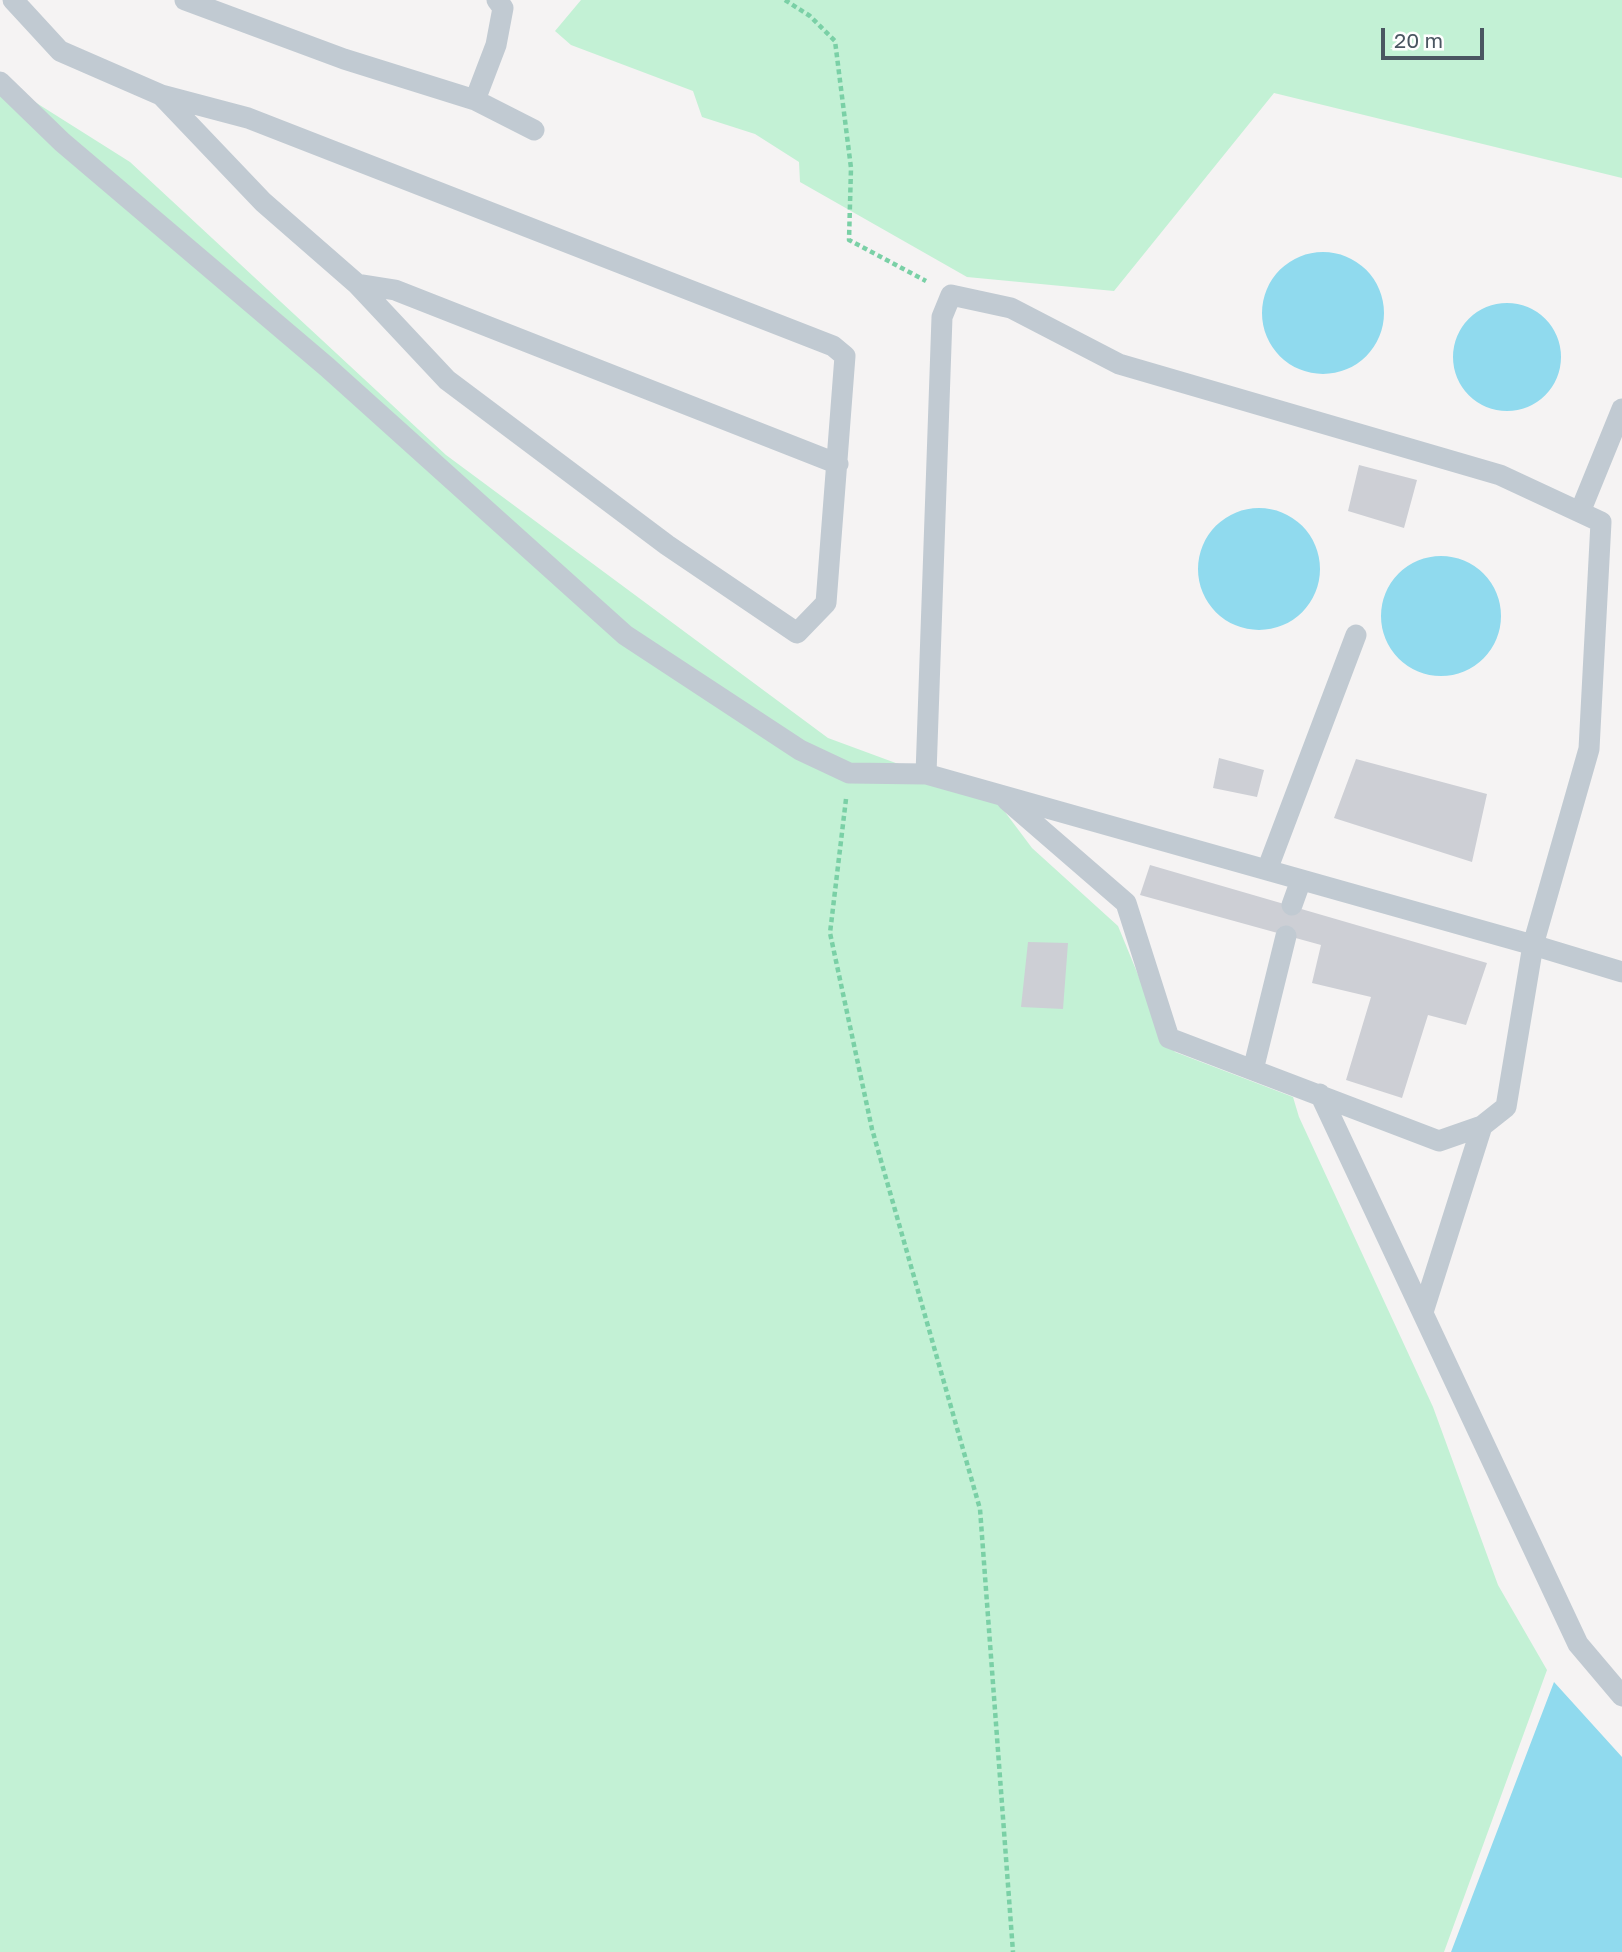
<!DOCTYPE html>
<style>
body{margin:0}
#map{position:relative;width:1622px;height:1952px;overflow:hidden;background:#f5f3f3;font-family:"Golos Text",sans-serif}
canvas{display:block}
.scale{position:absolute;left:1381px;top:28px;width:103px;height:32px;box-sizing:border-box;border:4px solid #4a5661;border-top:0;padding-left:9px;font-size:21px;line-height:24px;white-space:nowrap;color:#4a5661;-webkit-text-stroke:5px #fff;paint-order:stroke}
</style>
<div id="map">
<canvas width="1622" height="1952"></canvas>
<div class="scale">20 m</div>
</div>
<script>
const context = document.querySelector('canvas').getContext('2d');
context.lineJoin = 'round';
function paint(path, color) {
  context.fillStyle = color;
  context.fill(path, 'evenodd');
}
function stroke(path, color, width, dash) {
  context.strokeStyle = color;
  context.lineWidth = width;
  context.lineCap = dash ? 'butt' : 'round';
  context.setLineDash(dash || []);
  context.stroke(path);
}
paint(new Path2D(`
 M581 0H1622V178L1274 93 1114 291 967 277 800 182 799 162 755 134 702 117 693 91 571 45 555 31Z
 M0 80 130 162 446 455 828 738 996 800 1032 848 1118 926 1162 1033 1175 1052 1293 1097 1299 1117 1433 1407 1498 1585 1547 1670 1444 1952H0Z`), '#c3f1d5');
paint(new Path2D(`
 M1262 313a61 61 0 1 1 122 0a61 61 0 1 1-122 0Z
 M1453 357a54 54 0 1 1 108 0a54 54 0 1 1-108 0Z
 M1198 569a61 61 0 1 1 122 0a61 61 0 1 1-122 0Z
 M1381 616a60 60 0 1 1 120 0a60 60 0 1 1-120 0Z
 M1554 1682 1622 1757V1952H1451Z`), '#90daee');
paint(new Path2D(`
 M1359 465 1417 480 1404 528 1348 511Z
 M1219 758 1264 770 1257 797 1213 788Z
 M1356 759 1487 794 1472 862 1334 818Z
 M1150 865 1487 963 1466 1025 1428 1015 1402 1098 1346 1080 1371 997 1312 983 1321 945 1140 895Z
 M1028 942 1068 943 1063 1009 1021 1007Z`), '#cdcfd5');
stroke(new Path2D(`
 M785 0 810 16 835 41 851 168 849 240 926 281
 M846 799 830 933 872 1129 980 1509 1013 1952`), '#7ad0a6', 4.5, [5, 3.5]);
stroke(new Path2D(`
 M13 0 60 51 161 95 248 118 833 346 845 356 826 603 797 633 667 545 447 380 357 284 263 202 161 95
 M185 0 344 59 475 100 534 130
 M0 82 62 142 327 367 625 635 800 750 849 773 926 774 1533 945 1589 749 1601 522 1500 475 1119 364 1011 308 951 295 942 317 926 774
 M475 100 496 45 503 8 497 0
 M357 284 395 290 838 464
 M1580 512 1622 409
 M1007 800 1126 903 1169 1038 1439 1141 1482 1126 1506 1107 1533 945 1622 972
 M1267 870 1356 635
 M1292 905 1301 880
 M1253 1070 1286 936
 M1320 1094 1578 1644 1622 1696
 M1423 1312 1482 1126`), '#c1cad2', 21);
</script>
